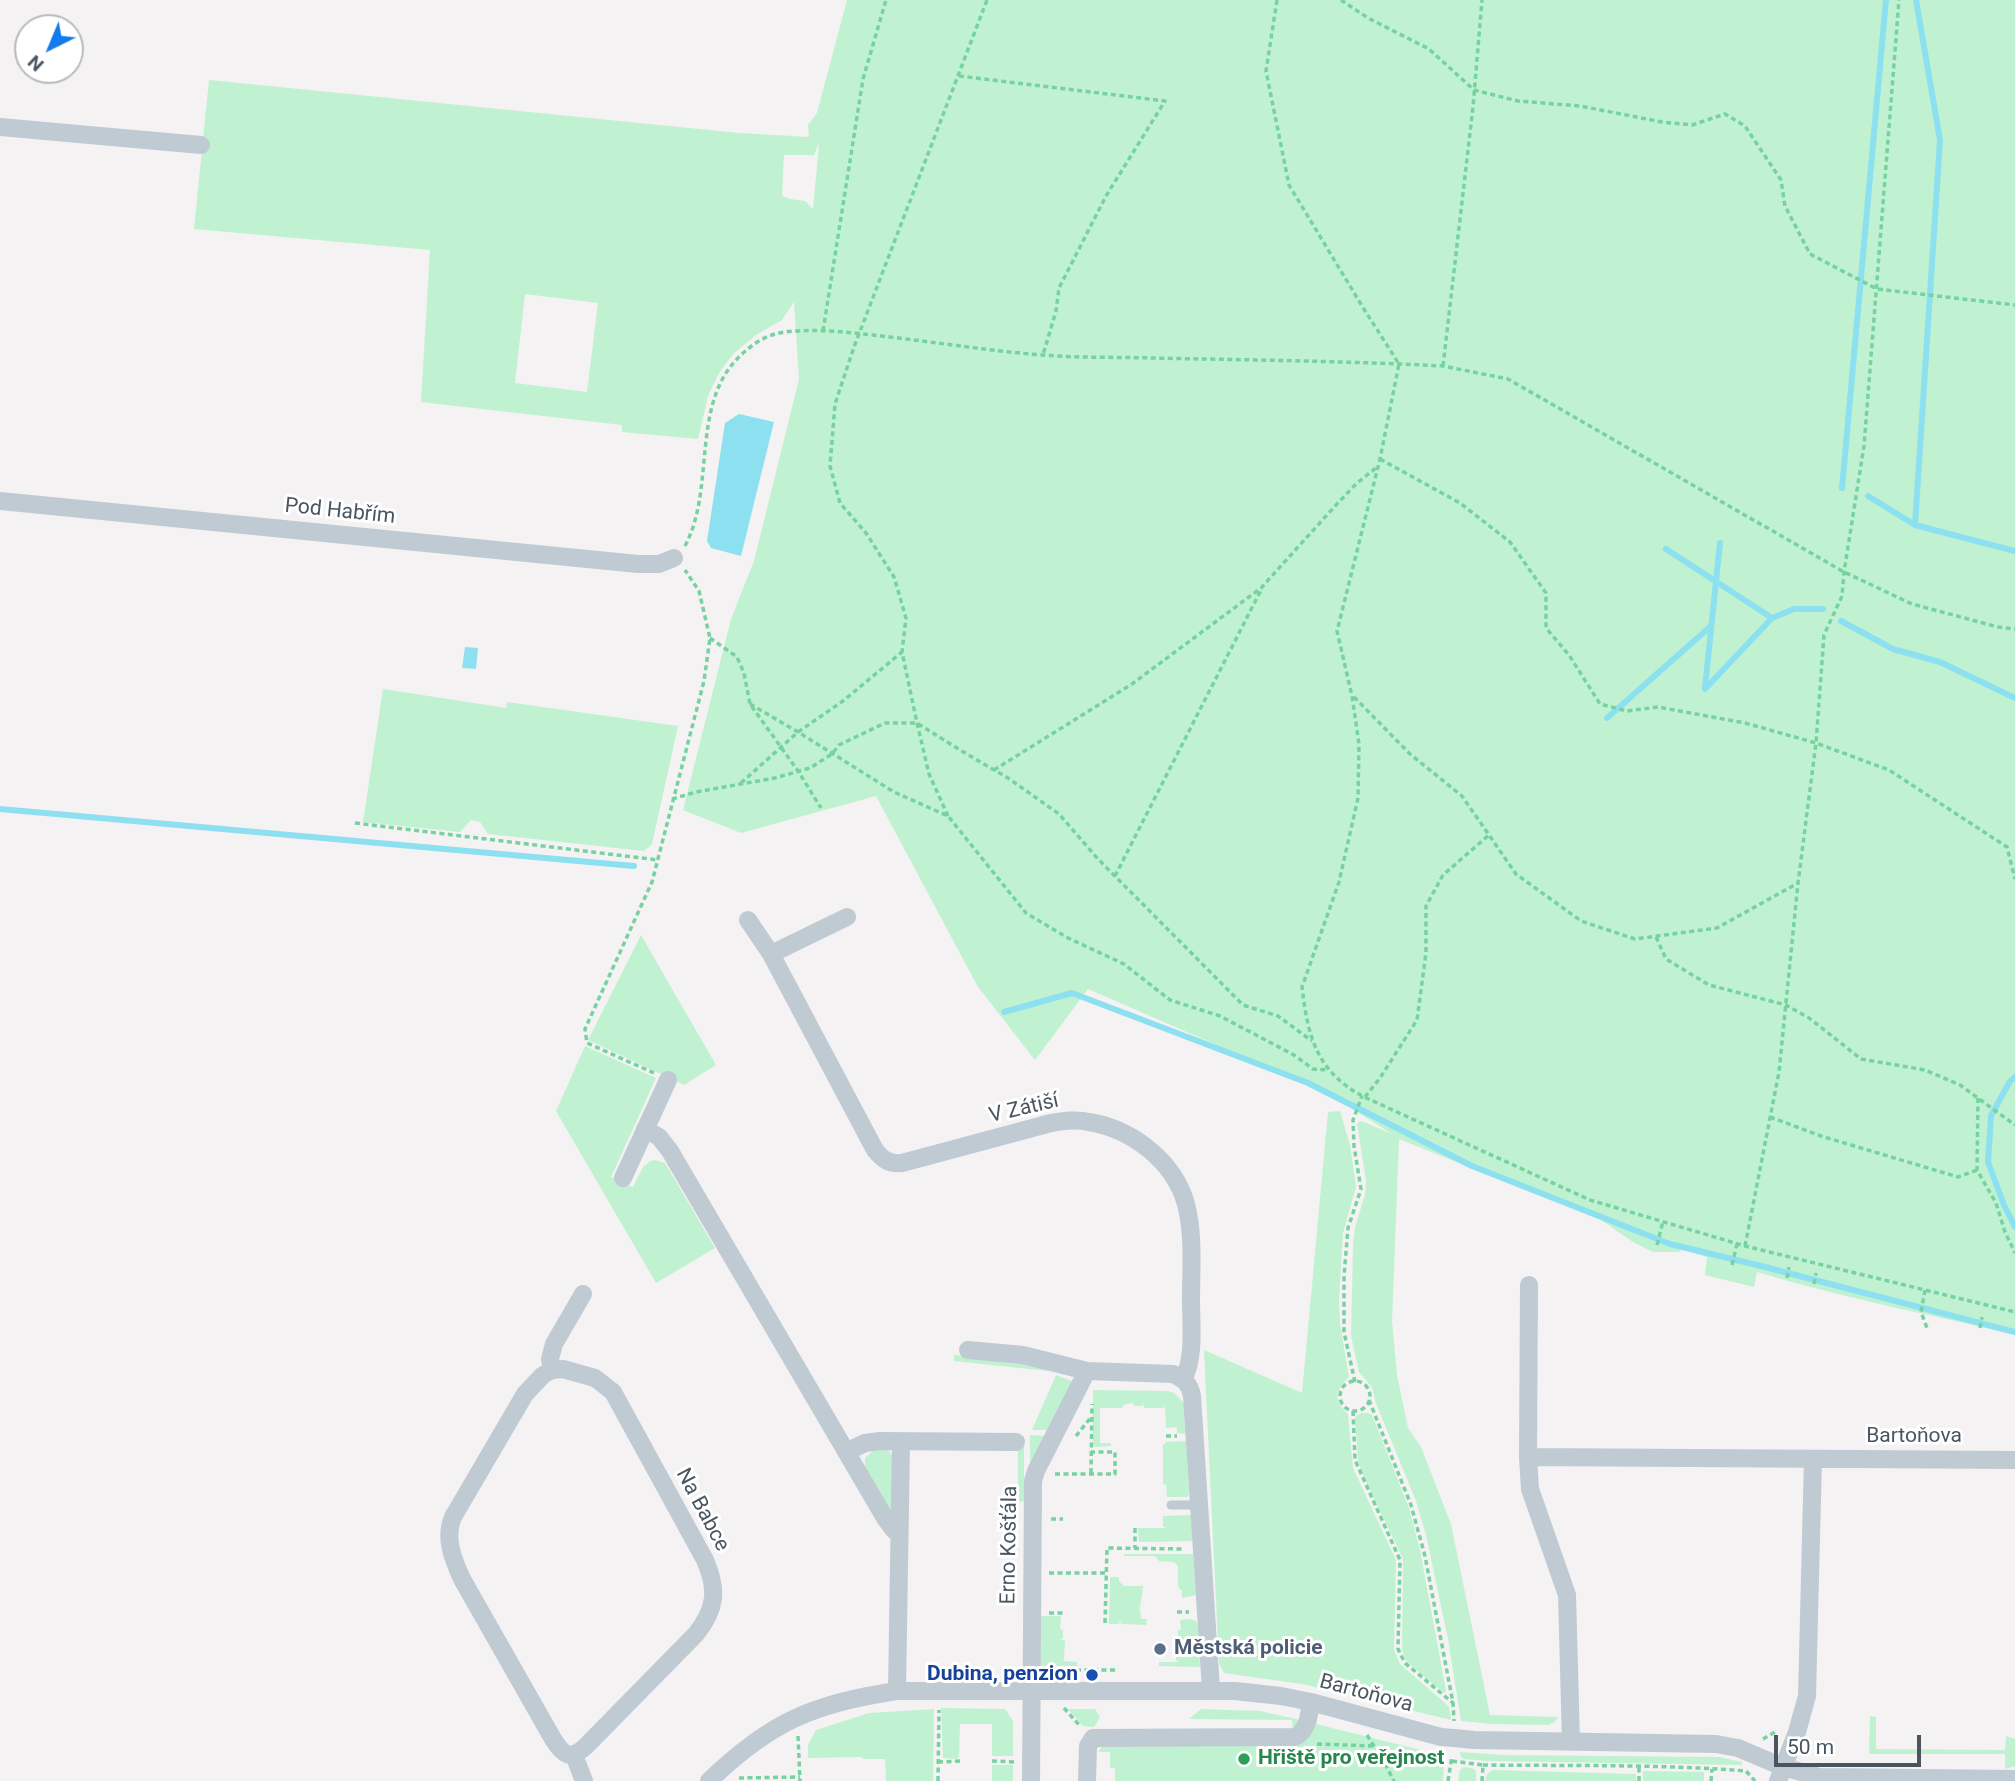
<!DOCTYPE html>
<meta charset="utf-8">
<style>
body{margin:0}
#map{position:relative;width:2015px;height:1781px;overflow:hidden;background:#f4f2f2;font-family:Roboto,sans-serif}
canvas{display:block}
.north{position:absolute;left:14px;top:14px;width:70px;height:70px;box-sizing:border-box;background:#fff;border:2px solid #b6bbc0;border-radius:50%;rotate:223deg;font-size:19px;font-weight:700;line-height:28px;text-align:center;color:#495661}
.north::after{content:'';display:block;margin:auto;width:24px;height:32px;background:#137bed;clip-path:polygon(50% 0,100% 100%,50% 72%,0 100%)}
.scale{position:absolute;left:1774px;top:1735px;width:147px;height:32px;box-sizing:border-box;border:4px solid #495661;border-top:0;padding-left:9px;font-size:21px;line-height:24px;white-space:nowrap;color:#495661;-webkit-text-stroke:5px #fff;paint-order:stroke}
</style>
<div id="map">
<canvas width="2015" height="1781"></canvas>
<div class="north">N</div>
<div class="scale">50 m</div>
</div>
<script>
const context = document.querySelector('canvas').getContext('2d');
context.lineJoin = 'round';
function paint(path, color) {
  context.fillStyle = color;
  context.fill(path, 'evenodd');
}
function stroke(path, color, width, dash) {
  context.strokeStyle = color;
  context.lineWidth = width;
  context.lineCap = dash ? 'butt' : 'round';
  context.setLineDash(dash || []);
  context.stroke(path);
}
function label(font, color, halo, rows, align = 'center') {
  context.font = font + ' Roboto,sans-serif';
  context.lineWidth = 6;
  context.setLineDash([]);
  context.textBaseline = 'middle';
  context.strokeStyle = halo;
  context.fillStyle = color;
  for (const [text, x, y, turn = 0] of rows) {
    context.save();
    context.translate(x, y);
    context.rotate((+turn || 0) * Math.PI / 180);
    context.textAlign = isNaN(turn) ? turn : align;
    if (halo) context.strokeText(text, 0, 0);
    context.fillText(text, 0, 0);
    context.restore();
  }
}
paint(new Path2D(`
 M847 0H2015V1335C1929 1314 1842 1298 1757 1272L1754 1287 1705 1275 1707 1257 1681 1249 1680 1252H1653L1633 1242 1601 1220 1399 1139 1392 1321 1397 1375 1408 1428 1421 1447 1451 1524 1490 1715 1558 1717 1555 1722 1548 1725 1492 1724 1461 1721 1448 1639 1426 1535 1416 1501 1375 1401 1373 1390 1370 1385 1359 1372 1351 1336 1353 1244 1355 1227 1365 1195 1366 1181 1357 1124 1360 1121 1364 1122 1392 1134 1329 1094 1088 989 1035 1060 978 987 876 796 741 833 683 810 731 619 754 561 799 379 794 302 782 320 756 335 734 353 719 373 708 396 698 439 622 432V425L421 402 430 250 194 229 209 80 739 133 809 137 808 125 817 113ZM818 145H819L813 209 805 201 790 199 782 196 784 155H814ZM525 294 598 303 587 392 515 383Z
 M383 689 506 708 507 702 678 726 652 844 644 851 488 834 480 822 471 820 460 832 363 822Z
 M641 935 716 1065 684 1085 588 1040Z
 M585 1046 656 1078 611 1177 633 1187 643 1167 650 1161 655 1160 665 1163 715 1248 656 1283 556 1111Z
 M1340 1111 1350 1145 1356 1187 1343 1233 1339 1300 1340 1324 1349 1377C1335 1391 1333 1400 1348 1414L1353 1468 1396 1560 1394 1650 1400 1664 1445 1703 1449 1707 1451 1720 1302 1684 1224 1673 1219 1663 1204 1350 1302 1393 1328 1112Z
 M954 1355 1029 1363 1048 1371 954 1361Z
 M1056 1375 1074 1382 1050 1430H1032Z
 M1093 1390 1168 1391 1174 1393 1184 1403 1185 1434 1177 1433V1427L1166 1428 1165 1405 1164 1408H1144V1403L1143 1406H1134L1133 1403 1123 1405 1122 1408H1100V1443H1111V1446L1095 1447 1093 1444Z
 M1362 1413H1368L1372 1415 1409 1508 1420 1550 1446 1691 1444 1693 1407 1662 1402 1650 1403 1559 1362 1473 1358 1460 1355 1418 1357 1415Z
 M1030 1435 1047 1436 1030 1471Z
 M1018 1436H1024V1501L1018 1502Z
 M1186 1441 1189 1495 1187 1497H1167L1166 1485 1163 1484V1444H1165L1166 1442Z
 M875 1449 888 1450 893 1456 892 1513 865 1468V1458Z
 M1191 1515 1193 1541 1139 1542 1138 1528H1165L1166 1527H1163V1516Z
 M1124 1554H1193L1196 1595 1182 1598V1591L1178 1587V1566L1174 1562 1159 1561 1155 1556H1124Z
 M1110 1577H1119V1581L1124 1586H1143L1140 1607 1137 1608 1140 1609 1141 1619H1147L1146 1625 1121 1624 1120 1621 1119 1624H1109Z
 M1041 1616H1061L1060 1629 1063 1630V1638L1060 1640H1065L1064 1660 1062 1661 1077 1662V1666H1041Z
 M1190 1619 1196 1621 1198 1625 1200 1667 1159 1666V1662H1179L1176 1660V1641L1181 1640 1178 1639V1630H1181L1180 1620Z
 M941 1708 1005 1709 1013 1721V1756H992V1724H960L959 1757 956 1759 943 1758Z
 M934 1709 933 1781H886L885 1759H863L862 1757 808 1758V1745L816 1730 869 1713Z
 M1068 1709H1095L1100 1717 1094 1727 1083 1726Z
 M1201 1709 1260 1711 1305 1721 1293 1733 1292 1720 1189 1719Z
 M1870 1716 1876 1717V1749L2005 1750 2006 1736 2015 1739V1766L2005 1769V1754H1869Z
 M1316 1724 1441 1755 1444 1759 1443 1781H1115V1768H1110V1752H1098L1104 1744 1312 1733Z
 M1460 1752 1503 1755 1719 1757 1742 1762V1765L1487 1761 1464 1759 1461 1757Z
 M992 1765H1013V1781H992Z
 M1464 1767 1472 1768 1476 1771V1781H1458L1460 1770Z
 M1493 1770 1636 1774V1781H1485L1487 1774Z
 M1643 1771 1704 1772V1781H1643Z`), '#c0f2d1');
paint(new Path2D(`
 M739 414 774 422 741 556 711 548 707 541 725 423Z
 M465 647 478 648 476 669 462 668Z`), '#8ce0f0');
stroke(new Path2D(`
 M1842 488 1886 0
 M1868 496 1915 525 2015 551
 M1915 525 1940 140 1916 0
 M1666 549 1772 618
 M1841 621 1893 649 1940 662 2015 698
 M1705 687 1720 543
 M1705 689 1772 618 1794 609H1823
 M1607 718 1711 626
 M0 809 634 866
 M1004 1012 1072 993 1308 1083 1472 1166 1670 1244 1761 1266 2015 1332
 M2015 1077 2010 1081 1991 1116 1988 1162 2004 1205 2015 1227`), '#8ce0f0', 6);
stroke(new Path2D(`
 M1277 0 1266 71 1289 185 1362 306 1399 364 1380 459 1337 631 1352 696 1359 744 1358 798 1339 882 1302 987C1308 1037 1316 1070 1362 1096L1590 1200 1745 1246 2015 1312
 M1341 0 1368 18 1429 49 1474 90 1518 101 1580 106 1662 122 1692 125 1725 114 1745 126 1781 180 1785 206 1810 254 1877 289 2015 305
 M959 76 1165 101 1106 196 1059 288 1056 311 1043 355
 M823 331 863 79 886 0
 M1443 366 1473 107 1482 0
 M1380 459 1460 503 1510 542 1546 593V628L1569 655 1600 704 1627 711 1658 707 1745 723 1816 743 1889 770 2007 847 2015 879
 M685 546C716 488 690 405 739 357 752 344 767 334 785 332 819 328 855 333 890 337 941 343 991 351 1042 355 1079 358 1116 357 1153 358 1250 360 1347 361 1443 366L1508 379 1844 572 1912 604 1998 627 2015 629
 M710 638 737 657 744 673 750 704 798 771 821 808
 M1354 697 1410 754 1462 796 1516 874 1581 921 1635 939 1717 928 1798 883
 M750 704 798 732 894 792 948 816 1026 913 1068 938 1124 964 1170 1000 1220 1016 1294 1055 1313 1069 1328 1070
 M994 770 1132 684 1261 588 1336 505 1356 484 1377 467
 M741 783 798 732 843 701 902 652
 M672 799 696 792 775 778 810 768 832 754 839 745 885 723H917L960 750 1008 778 1059 814 1098 859 1243 1005 1278 1016 1312 1041
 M948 816 929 774 917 723 902 652 906 618 894 577 866 533 840 503 830 466 835 404 854 347 987 0
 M355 823 658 860
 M1115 876 1261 590
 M1656 937 1666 959 1709 985 1786 1005 1809 1018 1861 1059 1925 1070 1960 1085 2015 1125
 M654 1073 587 1043 585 1029 652 882 704 681 710 638 699 591 685 570
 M1365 1097 1380 1078 1417 1020 1426 953V906L1443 875 1489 835
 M1978 1098 1977 1170 1996 1203 2005 1232 2015 1253
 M1770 1117 1821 1136 1958 1177 1977 1170
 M1657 1245 1663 1221
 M1745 1246 1779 1072 1798 883 1816 743 1824 635 1842 596 1844 572 1864 446 1899 0
 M1732 1265 1737 1244
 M1787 1278 1789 1267
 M1814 1284 1816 1273
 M1925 1290 1921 1312 1927 1328
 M1980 1328 1982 1317
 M1340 1396a15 15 0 1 1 30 0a15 15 0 1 1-30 0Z
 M1355 1382 1344 1332V1276L1348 1228 1361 1189 1354 1146 1353 1120 1362 1096
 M1369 1400 1411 1505 1425 1556 1453 1703 1454 1721
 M1353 1411 1355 1460 1400 1560 1398 1649 1405 1663 1453 1703
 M1076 1436 1092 1416
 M1166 1436H1177
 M1091 1473 1092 1404
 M1055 1474H1115V1452H1091
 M1051 1519H1063
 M1135 1528V1548
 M1049 1573H1107
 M1177 1612H1189
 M1049 1613H1064
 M1105 1623 1107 1548 1184 1549
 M1059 1670H1115
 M1064 1708 1080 1726
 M1367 1735 1385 1764 1394 1781
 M798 1736 800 1781
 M1763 1739 1777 1731
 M1317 1744 1374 1746
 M992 1761 1015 1762
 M1452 1761 1483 1765 1482 1781
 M938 1762 963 1761
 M1483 1765C1570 1766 1658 1764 1746 1771L1755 1781
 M739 1778 800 1777
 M938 1781 939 1710
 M1448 1781 1452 1756
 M1639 1781V1766
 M1711 1781 1712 1769`), '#76d2a1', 3.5, [5, 3.5]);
stroke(new Path2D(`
 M1171 1505H1199`), '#bfcad2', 9);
stroke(new Path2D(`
 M0 127 201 145
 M0 501 638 564H659L674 558
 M748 920 771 954 875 1150C883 1160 889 1164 902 1163L1051 1123C1064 1121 1076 1119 1089 1122 1132 1129 1174 1161 1186 1204 1194 1235 1191 1269 1191 1300 1191 1323 1195 1360 1183 1379
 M771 954 847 917
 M645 1129 659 1137 670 1151 885 1518 894 1530 899 1531
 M623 1178 668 1080
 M1529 1285 1528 1457 2015 1460
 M968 1350 1023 1355 1087 1371 1173 1374C1184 1379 1190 1384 1192 1396L1211 1690
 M563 1369 595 1378 613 1392 705 1560C718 1590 716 1609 696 1634L586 1746C570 1761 563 1755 553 1739L462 1579C453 1559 444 1538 453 1517L525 1394 543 1375 552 1370Z
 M552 1370 550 1359 554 1344 583 1294
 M846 1452 865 1443 880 1441 1016 1442
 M1528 1457 1530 1489 1567 1595 1571 1742
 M897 1691 901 1442
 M574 1755 584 1781
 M709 1781C770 1722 814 1703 897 1691H1235L1281 1696 1311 1702 1441 1737 1454 1738 1474 1740 1716 1744 1738 1748 1783 1767 1819 1777 2015 1779
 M1031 1781 1033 1481 1036 1471 1087 1371
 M1087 1781 1088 1746 1093 1738 1295 1737C1308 1730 1309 1716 1311 1702
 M1778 1781 1797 1732 1807 1696 1813 1459`), '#bfcad2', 18);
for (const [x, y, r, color] of [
 [1160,1649,7,"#5c6f8a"],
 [1092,1675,7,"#1a4fb4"],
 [1244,1759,7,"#2e9e5b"]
]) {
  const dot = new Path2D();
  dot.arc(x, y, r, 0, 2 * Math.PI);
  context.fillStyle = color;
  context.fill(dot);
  stroke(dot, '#fff', 2.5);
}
label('21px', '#495661', '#fff', [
 ["Pod Habřím",340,512,6],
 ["V Zátiší",1024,1109,-13],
 ["Bartoňova",1914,1437],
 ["Na Babce",702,1510,62],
 ["Erno Košťála",1010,1545,-89],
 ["Bartoňova",1366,1694,15]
]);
label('bold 21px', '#4e5e75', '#fff', [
 ["Městská policie",1174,1649]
], 'left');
label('bold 21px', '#164399', '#fff', [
 ["Dubina, penzion",1078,1675]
], 'right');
label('bold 21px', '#27864d', '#fff', [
 ["Hřiště pro veřejnost",1258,1759]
], 'left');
</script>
